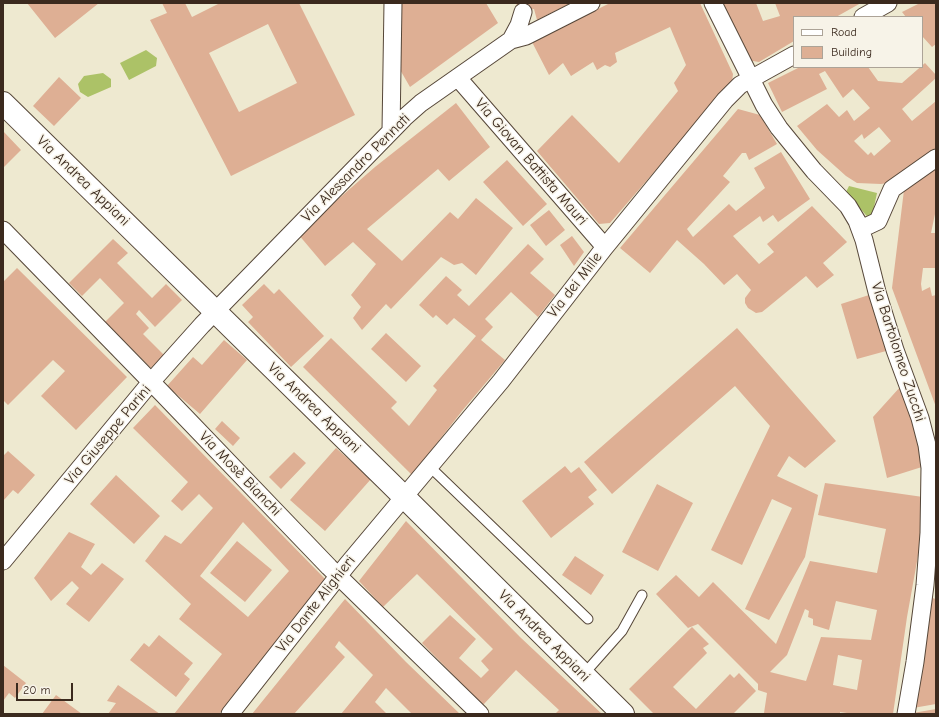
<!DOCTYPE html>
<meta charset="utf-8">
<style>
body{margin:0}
#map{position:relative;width:939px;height:717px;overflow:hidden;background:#eee9d0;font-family:"Comic Neue",sans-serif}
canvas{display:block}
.frame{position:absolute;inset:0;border:4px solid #3b2a1e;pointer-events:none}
.legend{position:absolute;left:793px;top:16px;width:130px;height:52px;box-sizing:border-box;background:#f7f3e8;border:1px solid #aca397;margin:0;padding:5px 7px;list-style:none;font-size:12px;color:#3b2a1e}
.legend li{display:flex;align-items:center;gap:8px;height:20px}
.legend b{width:20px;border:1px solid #aca397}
.scale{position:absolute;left:16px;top:683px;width:57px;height:18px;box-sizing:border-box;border:2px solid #3b2a1e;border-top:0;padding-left:5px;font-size:12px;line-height:14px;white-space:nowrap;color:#3b2a1e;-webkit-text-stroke:3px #f7f3e8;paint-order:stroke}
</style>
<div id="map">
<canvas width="939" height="717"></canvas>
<div class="frame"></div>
<ul class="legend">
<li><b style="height:5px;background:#fff"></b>Road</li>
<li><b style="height:11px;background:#deaf94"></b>Building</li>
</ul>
<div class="scale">20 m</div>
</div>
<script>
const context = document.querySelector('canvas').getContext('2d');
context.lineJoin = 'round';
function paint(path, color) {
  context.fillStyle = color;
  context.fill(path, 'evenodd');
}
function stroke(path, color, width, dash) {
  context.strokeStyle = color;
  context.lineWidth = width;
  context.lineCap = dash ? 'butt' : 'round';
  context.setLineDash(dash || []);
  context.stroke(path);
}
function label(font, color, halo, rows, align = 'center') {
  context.font = font + ' "Comic Neue",sans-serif';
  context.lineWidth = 3;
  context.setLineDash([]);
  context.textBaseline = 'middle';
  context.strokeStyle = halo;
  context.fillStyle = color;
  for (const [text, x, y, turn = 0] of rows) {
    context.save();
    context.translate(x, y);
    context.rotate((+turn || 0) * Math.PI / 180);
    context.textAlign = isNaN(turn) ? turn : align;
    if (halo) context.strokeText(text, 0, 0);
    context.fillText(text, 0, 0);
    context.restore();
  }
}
paint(new Path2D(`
 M146 50 157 58 156 66 129 80 120 63Z
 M103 73 111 79V87L88 97 80 92 78 84 84 76Z
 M849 186 877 193 871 221 846 192Z`), '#acc267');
paint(new Path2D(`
 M27 3H99L55 38Z
 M162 3H185L192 17 220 3H299L355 115 231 176 150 20 167 13ZM268 24 297 83 239 112 209 53Z
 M400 3H486L498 23 410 87 395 61Z
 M516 3H571L537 20 534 9 519 12Z
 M610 3H700L733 74 732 82 610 223 599 224 537 151 572 115 619 163 678 91 674 83 686 65 670 27 615 53 617 62 610 67 605 65 597 70 593 62 571 76 563 63 549 75 532 42Z
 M718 3H756L763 21 780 16 775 3H861L836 17H794V41L759 62 746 60Z
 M920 3H936V44L932 47 922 36V17H906L902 12Z
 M925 63 936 75V78L902 109 912 121 936 101V155L894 182 881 184 857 183 846 176 817 150 797 126 827 104 839 117 847 110 854 121 870 108 853 89 843 98 825 71 819 74 827 89 782 112 768 83 800 67H868L878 81 902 83ZM879 127 891 141 874 156 871 152 868 155 854 141 862 134 864 139Z
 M59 77 81 98 54 126 33 106Z
 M456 103 490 147 449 181 438 169 367 229 402 261 450 212 458 219 476 198 513 228 476 275 462 263 454 265 441 257 391 309 386 304 362 330 353 318 361 307 351 295 376 264 353 242 325 266 298 234 375 167Z
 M738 109 760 115 777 144 749 160 746 153H742L723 176 730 182 687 229 693 237 729 204 736 211 765 188 754 168 781 152 810 199 778 222 773 215 763 222 760 216 733 236 759 264 774 252 767 244 812 206 847 242 823 263 834 275 817 288 806 276 767 308 762 312 756 313 748 308 745 303V298L751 290 737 274 724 285 704 264 677 240 650 273 620 248Z
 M3 131 21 150 3 168Z
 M507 160 547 204 523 226 483 182Z
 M936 167V214H935L931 233H936V268H923L921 284 922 291 930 287 932 296 936 295V407L892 288 904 190Z
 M549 210 565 230 546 246 530 225Z
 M572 236 584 252 574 266 560 245Z
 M113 239 128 253 117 263 152 298 166 284 182 300 155 327 139 310 136 314 149 328 143 334 164 355 151 368 105 322 124 303 100 278 82 296 69 283Z
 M528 244 544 259 530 273 555 295 538 317 511 292 485 319 493 327 481 340 505 360 462 411 412 475 303 367 331 338 397 402 391 408 409 426 437 390 433 386 476 336 454 318 447 325 436 315 433 318 419 305 446 276 462 290 457 295 469 306Z
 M17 268 127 377 76 430 41 396 65 371 53 360 8 405 3 400V282Z
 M264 284 274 294 279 289 324 336 291 367 248 322 253 317 242 305Z
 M869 295 886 351 857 359 841 304Z
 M737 328 836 441 805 468 789 456 777 476 818 495 805 557 769 620 745 609 792 508 772 499 742 565 711 550 770 426 735 386 612 494 584 462Z
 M386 333 421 366 406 382 371 349Z
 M224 340 247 360 200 414 167 386 193 357 202 365Z
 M901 386 925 466 887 478 873 417Z
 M155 405 327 581 219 714H174L222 654 179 619 191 604 145 561 165 535 181 544 213 508 199 494 182 511 171 501 188 482 133 428ZM243 522 289 571 248 617 200 576Z
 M222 421 240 438 233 446 215 429Z
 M336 448 371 479 325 531 290 500Z
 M8 451 35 475 18 494 13 490 3 501V456Z
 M294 452 306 463 281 489 269 477Z
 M565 466 571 473 579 467 597 490 588 497 594 504 551 538 522 501Z
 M116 475 160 516 134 544 90 504Z
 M825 483 923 497V528L907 617 893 714H854L840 712V714H770L764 713 767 693 758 690V684L698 624 688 628 656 594 676 575 699 597 713 582 776 644 810 561 877 573 886 529 818 515ZM836 601 877 610 871 640 821 637 806 681 770 672 787 655 805 609 809 611 808 617 813 619V625L829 630ZM838 655 862 660 857 690 833 685Z
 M657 484 693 503 658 571 622 552Z
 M406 521 520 637 602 714H555L559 710 516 670 483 705 469 691 422 643 450 615 476 639 459 658 481 678 489 670 481 661 493 649 417 574 383 607 359 581Z
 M69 532 95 544 81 567 91 575 102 563 124 579 89 622 66 604 79 588 72 581 51 601 34 578Z
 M237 541 272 570 245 602 210 573Z
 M575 556 604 575 591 595 562 575Z
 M932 598 936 599V704L913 708Z
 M345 599 406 662 460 714H412L386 688 375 702 387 714H341L373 675 339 641 335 647 345 657 294 714H252Z
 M692 627 709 644 703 648 707 653 673 687 696 709 730 674 734 678 739 673 756 691 733 714H654L629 689Z
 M159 635 193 663 184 674 190 679 176 697 130 660 144 643 149 647Z
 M3 665 26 683 15 698 9 693 3 701Z
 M118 685 160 714H108L116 703 107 701Z
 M56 695 82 714H42Z
 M936 709V714H913V713Z`), '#deaf94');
const lane = new Path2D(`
 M429 466 588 619
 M583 675 622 631 642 595`);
const street = new Path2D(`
 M713 3 764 105 779 128 814 171 848 206 857 221 864 240 877 292 895 350 920 418 927 445 930 468 929 533 925 585 915 662 906 714
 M863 17 888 3
 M511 40 526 36 591 3
 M458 78 605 247
 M391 131 393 3
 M861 229 878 221 892 189 936 158
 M3 230 161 392 329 567 480 714
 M3 561 151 382 202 325 404 118 421 103 511 40 519 25 523 12
 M230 714 347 565 501 381 605 247 725 100 740 85 794 55`);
const secondary = new Path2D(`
 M3 103 389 482 623 714`);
stroke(lane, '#564739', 11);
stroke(street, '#564739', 19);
stroke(secondary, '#564739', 24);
stroke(lane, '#fff', 9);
stroke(street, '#fff', 17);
stroke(secondary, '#fff', 22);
label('15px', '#3b2a1e', '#f7f3e8', [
 ["Via Giovan Battista Mauri",531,162,49],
 ["Via Alessandro Pennati",356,168,-45],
 ["Via Andrea Appiani",83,181,44],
 ["Via dei Mille",575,285,-52],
 ["Via Bartolomeo Zucchi",898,352,72],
 ["Via Andrea Appiani",314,408,44],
 ["Via Giuseppe Parini",108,435,-50],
 ["Via Mosè Bianchi",240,474,46],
 ["Via Dante Alighieri",316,604,-52],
 ["Via Andrea Appiani",544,636,45]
]);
</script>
